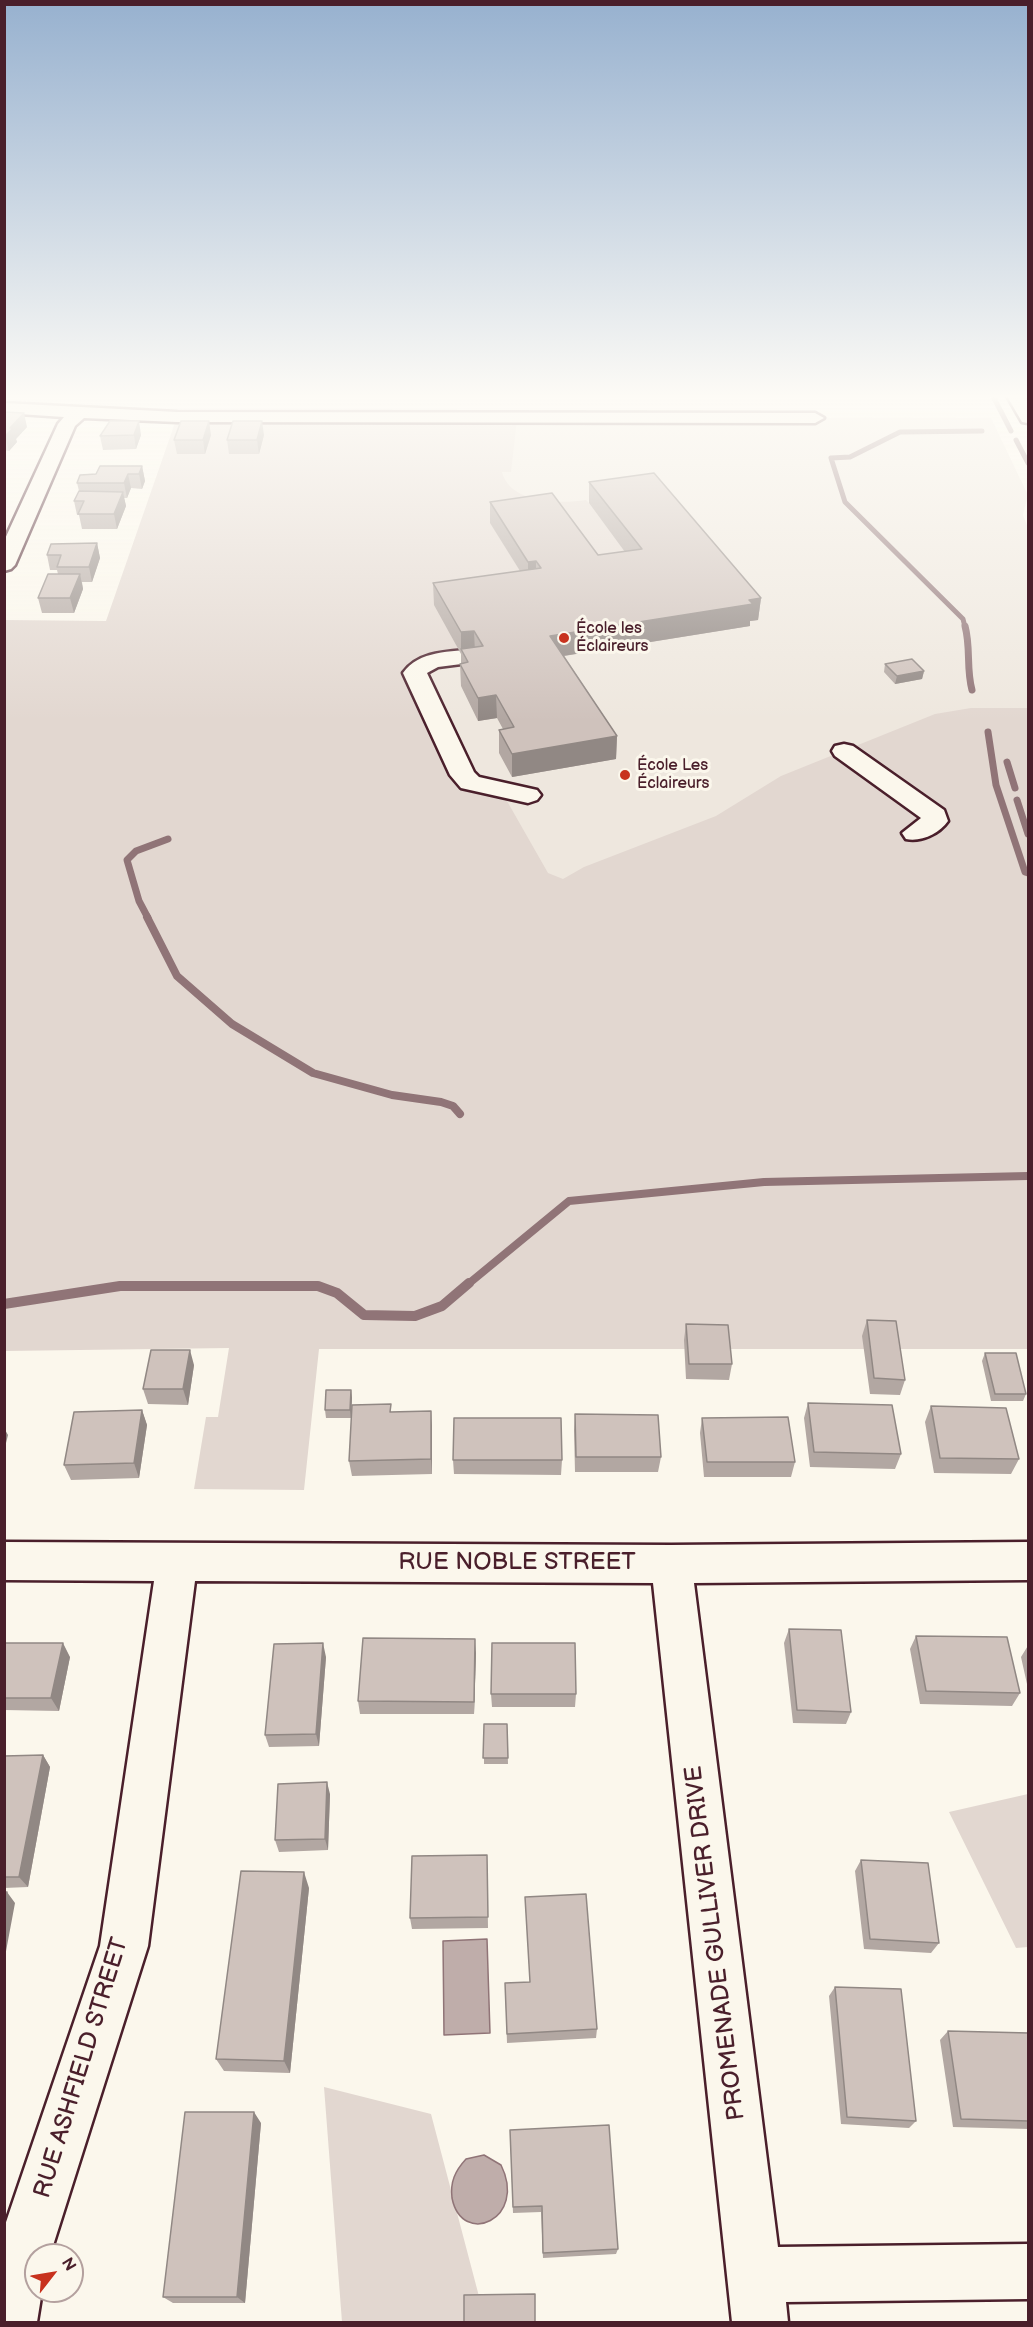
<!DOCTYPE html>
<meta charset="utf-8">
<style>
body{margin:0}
#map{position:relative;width:1033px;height:2327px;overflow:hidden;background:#fbf7ec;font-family:"Balsamiq Sans",sans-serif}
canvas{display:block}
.frame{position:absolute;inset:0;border:6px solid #4a1f2b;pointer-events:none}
.north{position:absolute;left:24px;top:2243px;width:60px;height:60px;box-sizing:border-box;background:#fbf7ec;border:2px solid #b4a19f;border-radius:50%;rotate:59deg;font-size:16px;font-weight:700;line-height:24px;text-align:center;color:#4a1f2b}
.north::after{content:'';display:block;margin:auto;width:21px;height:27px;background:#c8321e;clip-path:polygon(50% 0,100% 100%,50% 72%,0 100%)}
</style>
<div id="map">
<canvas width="1033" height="2327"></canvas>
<div class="frame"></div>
<div class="north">N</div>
</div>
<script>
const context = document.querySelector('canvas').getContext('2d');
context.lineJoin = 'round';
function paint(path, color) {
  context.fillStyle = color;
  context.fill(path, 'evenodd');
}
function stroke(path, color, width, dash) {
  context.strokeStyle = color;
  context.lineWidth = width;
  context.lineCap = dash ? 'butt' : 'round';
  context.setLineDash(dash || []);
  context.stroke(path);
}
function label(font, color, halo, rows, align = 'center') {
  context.font = font + ' "Balsamiq Sans",sans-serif';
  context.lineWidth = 6;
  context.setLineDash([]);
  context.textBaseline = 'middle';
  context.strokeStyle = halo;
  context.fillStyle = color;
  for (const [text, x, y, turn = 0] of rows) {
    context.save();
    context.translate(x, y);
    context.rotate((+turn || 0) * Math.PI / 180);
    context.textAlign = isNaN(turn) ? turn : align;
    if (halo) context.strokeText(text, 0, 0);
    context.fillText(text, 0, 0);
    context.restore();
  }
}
paint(new Path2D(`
 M300 417 991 418 1028 495 1023 515 1028 528V1114L638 1127Z`), '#eee7de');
paint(new Path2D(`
 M177 417 517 419 511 472H502C510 504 561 504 586 500L589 503 640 571 491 523 528 584 435 605 463 658 421 666 463 775 503 794 548 873 563 879 584 867 716 816 781 776 935 714 971 708H1028V1349H319L304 1490 194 1489 206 1417H218L229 1348 5 1351V620L106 621Z
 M1028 1794V1947L1016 1948 949 1812Z
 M324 2087 431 2114 481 2304 477 2322H342Z`), '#e2d7d0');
const water = new Path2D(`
 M487 1939 490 2033 444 2035 443 1941Z
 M484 2155 501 2165C528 2219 462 2248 452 2198 450 2182 455 2171 466 2159Z`);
paint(water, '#bfadaa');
stroke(water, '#907477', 1.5);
stroke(new Path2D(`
 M993 396 1011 431
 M1016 440 1028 463
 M965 627 963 619 845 502 831 458 850 457 900 432 982 431`), '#907477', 5);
stroke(new Path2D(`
 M965 626C971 648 966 668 972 690
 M988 732 996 785 1025 872 1028 873
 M1007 762 1015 788
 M1017 800 1028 834
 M148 918 139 901 127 860 136 851 168 839`), '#907477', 7);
stroke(new Path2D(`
 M147 917 177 976 232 1024 313 1073 392 1095 441 1102 453 1106 460 1114
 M467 1285 569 1201 764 1182 1028 1176`), '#907477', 8);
stroke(new Path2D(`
 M4 1304 120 1286H318L337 1293 364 1315 415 1316 442 1306 469 1283`), '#907477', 10);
const minor = new Path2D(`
 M1007 396H1025L1028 403V423L1022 422Z
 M4 403 177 412 815 413 824 418 815 423 177 422 84 418 75 426 15 565 11 569 4 571V541L58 424 64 417 4 413Z
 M477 649 485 651 488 656 485 661 438 667 427 673 474 772 479 777 537 790 541 795 537 800 528 803 461 788 450 775 403 673C419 650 451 652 477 649Z
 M844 744 853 746 944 810 948 821C939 834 921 842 906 839L902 833 921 818 835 756 832 751 835 746Z
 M4 1542 671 1545 1028 1542V1580L694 1583 778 2247 1028 2244V2299L786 2302 788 2322H732L653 1583 195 1581 148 1946 50 2255H36V2291H42L37 2322H4V2228L100 1946 154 1581 4 1580Z`);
stroke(minor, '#4a1f2b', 5);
paint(minor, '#fbf7ec');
paint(new Path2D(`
 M357 396H475V398H357Z
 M4 412 27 427 16 439 17 442 9 451 4 450Z
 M141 435 136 449 103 450 100 436Z
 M211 435 205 454H177L174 440Z
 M264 435 259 454H229L227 440Z
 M142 466 145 481 142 489 131 488 127 498H124L126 506 117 529H82L79 515H77L74 501 79 491 77 483 96 474Z
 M589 482 761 598 758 620 750 621V626L564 656 617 736 616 759 512 777 499 753V730L503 729 497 718 478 721 461 686 460 664 461 663V654L434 605 433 583 520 571 490 523V502L598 555 625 552 589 503Z
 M97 543 100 558 92 582H82L83 589 74 613H42L38 598 58 574 57 570H50L47 555Z
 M885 664 924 671 922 679 895 684 884 672Z
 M867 1320 905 1380 900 1395 870 1394 862 1336Z
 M686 1324 732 1364 729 1380 686 1379 684 1340Z
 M985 1353 1026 1394 1023 1401H991L982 1361Z
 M194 1365 188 1405 148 1404 143 1389Z
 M351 1390 352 1398 351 1418H326L325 1410Z
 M808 1403 901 1454 895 1469 810 1467 804 1418Z
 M931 1406 1019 1459 1011 1474 934 1473 925 1422Z
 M142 1410 147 1425 139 1478 71 1480 64 1465Z
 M575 1415 661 1457 658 1472H575L574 1430Z
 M702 1418 795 1462 791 1477H704L700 1433Z
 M432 1426V1474L352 1476 349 1461Z
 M453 1460H562L561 1475 454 1474Z
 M789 1629 851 1712 846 1724 793 1723 784 1643Z
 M916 1636 1020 1693 1012 1706 920 1704 910 1649Z
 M4 1643 70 1657 59 1711 4 1710Z
 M1029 1644V1693L1021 1657Z
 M476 1653 474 1714H360L358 1701Z
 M326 1657 319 1746 269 1747 265 1735Z
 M491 1694H576L575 1707H492Z
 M484 1724H507L508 1764H484Z
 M43 1755 50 1767 28 1887 4 1888V1756Z
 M330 1794 328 1850 279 1852 275 1840Z
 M487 1855 488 1928 412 1929 410 1918Z
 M861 1860 939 1943 931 1953 864 1949 855 1871Z
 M309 1888 290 2073 224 2071 216 2059Z
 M525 1897 597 2029 596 2038 507 2043 505 1983 530 1982Z
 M835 1987 916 2121 909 2128 841 2124 829 1996Z
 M948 2031 1029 2033V2129L953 2127 940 2040Z
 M261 2123 245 2303H173L163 2297Z
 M510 2130 618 2249 616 2254 543 2258 541 2212 513 2213Z`), '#b2a7a2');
paint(new Path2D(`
 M24 413 27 427 16 439 17 442 9 451 5 436 10 428Z
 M139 421 141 435 136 449 134 435Z
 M209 421 211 435 205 454 203 440Z
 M262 421 264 435 259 454 257 440Z
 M142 466 145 481 142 489 139 474Z
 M128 474 131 488 127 498 124 483Z
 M123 492 126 506 117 529 114 514Z
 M97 543 100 558 92 582 89 567Z
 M536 561V583L528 584V562Z
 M80 574 83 589 74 613 70 598Z
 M761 598 758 620 750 621V626L550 658V636Z
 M474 631 475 653 461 650V632Z
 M924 671 922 679 895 684 897 676Z
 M496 695 497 718 478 721V698Z
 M617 736 616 759 512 777V754Z
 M190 1350 194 1365 188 1405 183 1389Z
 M351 1390 352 1398 351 1418 350 1410Z
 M142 1410 147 1425 139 1478 134 1463Z
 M431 1411 432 1426V1474L431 1459Z
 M4 1428 8 1435 4 1451Z
 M475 1639 476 1653 474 1714V1702Z
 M63 1643 70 1657 59 1711 51 1698Z
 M323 1643 326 1657 319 1746 316 1734Z
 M43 1755 50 1767 28 1887 19 1877Z
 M327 1782 330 1794 328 1850 325 1839Z
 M304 1872 309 1888 290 2073 284 2061Z
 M7 1892 15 1903 4 1962V1904Z
 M254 2112 261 2123 245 2303 237 2297Z`), '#918884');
const building = new Path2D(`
 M4 412 24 413 10 428H13L5 436Z
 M110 421H139L134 435 100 436Z
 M181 421H209L203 440H174Z
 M233 421H262L257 440H227Z
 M100 466H142L139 474H128L124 483H77L80 475 96 474Z
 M654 473 761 598 749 600 753 604 550 636 617 736 512 754 499 730 514 727 496 695 478 698 460 664 468 662 461 649 483 646 474 631 461 632 433 583 541 568 536 561 528 562 490 502 552 493 598 555 642 549 589 482Z
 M79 491 123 492 114 514H78L84 501H74Z
 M97 543 89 567H57L61 555H47L51 544Z
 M48 574H80L70 598H38Z
 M912 659 924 671 897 676 885 664Z
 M867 1320 896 1321 905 1380 874 1378Z
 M686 1324 728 1325 732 1364H689Z
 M151 1350H190L183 1389H143Z
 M985 1353H1016L1026 1394H995Z
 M326 1390H351L350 1410H325Z
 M808 1403 892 1405 901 1454 814 1452Z
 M391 1404 390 1412 431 1411V1459L349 1461 352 1405Z
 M931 1406 1006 1408 1019 1459 940 1458Z
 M142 1410 134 1463 64 1465 74 1412Z
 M575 1414 658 1415 661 1457H576Z
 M788 1417 795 1462H707L702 1418Z
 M454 1418H561L562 1460H453Z
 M789 1629 841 1630 851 1712 797 1710Z
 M916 1636 1007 1637 1020 1693 926 1691Z
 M363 1638 475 1639 474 1702 358 1701Z
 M4 1643H63L51 1698H4Z
 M323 1643 316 1734 265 1735 274 1644Z
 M492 1643H575L576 1694H491Z
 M484 1724H507L508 1758H483Z
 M43 1755 19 1877H4V1756Z
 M327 1782 325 1839 275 1840 278 1784Z
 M487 1855 488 1917 410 1918 412 1856Z
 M861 1860 928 1863 939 1943 870 1939Z
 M241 1871 304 1872 284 2061 216 2059Z
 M4 1892H7L4 1904Z
 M586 1894 597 2029 507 2034 505 1983 530 1982 525 1897Z
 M835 1987 901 1989 916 2121 847 2117Z
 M948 2031 1029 2033V2121L961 2119Z
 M185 2112H254L237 2297H163Z
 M609 2125 618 2249 543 2253 542 2206 513 2207 510 2130Z
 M535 2294V2322H464V2295Z`);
paint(building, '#cfc2bc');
stroke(building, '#918884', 1.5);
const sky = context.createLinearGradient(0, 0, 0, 721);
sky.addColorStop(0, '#97b1cf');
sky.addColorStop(0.55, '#fdfbf6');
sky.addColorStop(1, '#fdfbf600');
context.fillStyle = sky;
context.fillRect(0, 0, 1033, 721);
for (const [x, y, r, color] of [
 [564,638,6,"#c8321e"],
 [625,775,6,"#c8321e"]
]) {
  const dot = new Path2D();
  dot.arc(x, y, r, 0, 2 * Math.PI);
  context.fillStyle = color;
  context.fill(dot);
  stroke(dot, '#fbf7ec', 2);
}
label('16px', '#4a1f2b', '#fbf7ec', [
 ["École les",576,629],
 ["Éclaireurs",576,647],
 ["École Les",637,766],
 ["Éclaireurs",637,784]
], 'left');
label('24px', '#4a1f2b', '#fbf7ec', [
 ["RUE NOBLE STREET",517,1563],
 ["PROMENADE GULLIVER DRIVE",716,1943,-97],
 ["RUE ASHFIELD STREET",82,2068,-73]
]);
</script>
